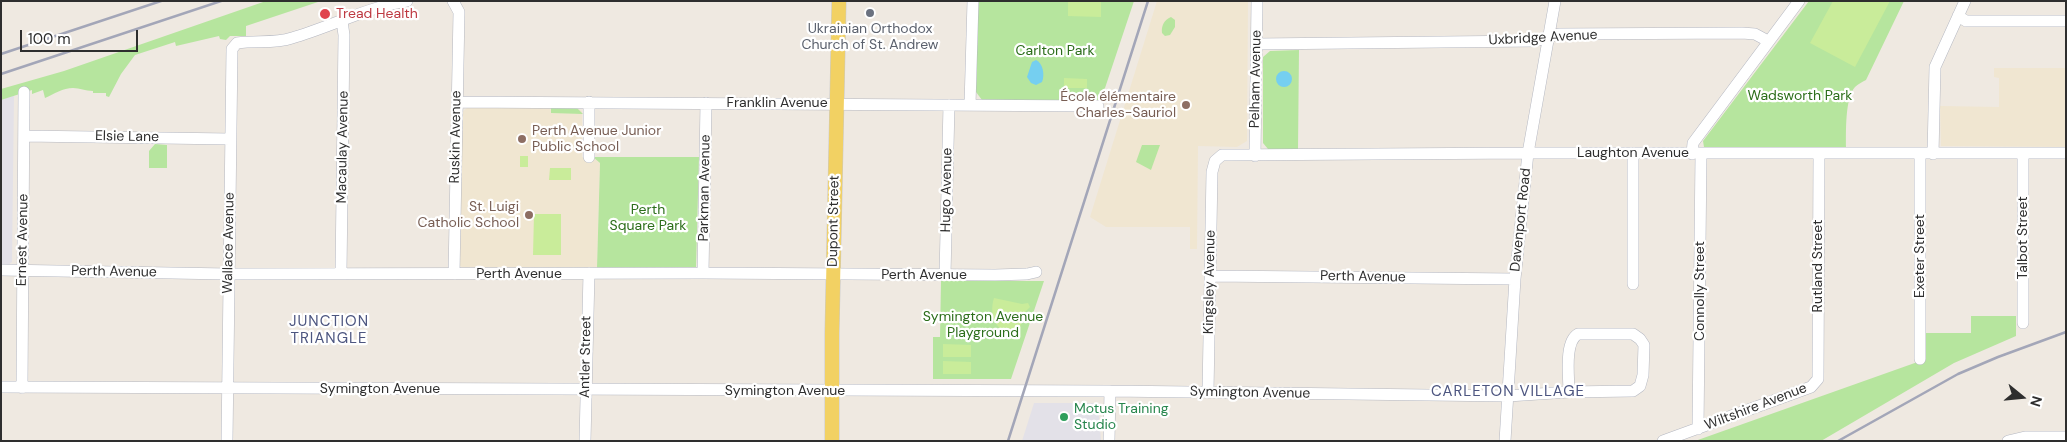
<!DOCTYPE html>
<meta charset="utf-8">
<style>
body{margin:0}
#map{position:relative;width:2067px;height:442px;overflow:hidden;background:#efe9e1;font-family:"DM Sans",sans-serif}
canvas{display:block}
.frame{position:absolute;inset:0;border:2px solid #2e2e2e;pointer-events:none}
.north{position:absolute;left:1997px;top:372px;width:50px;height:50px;-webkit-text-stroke:4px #fff;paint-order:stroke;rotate:107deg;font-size:14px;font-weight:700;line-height:20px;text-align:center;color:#2e2e2e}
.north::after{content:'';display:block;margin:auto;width:18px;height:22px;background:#2e2e2e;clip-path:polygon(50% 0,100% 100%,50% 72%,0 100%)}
.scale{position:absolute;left:20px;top:30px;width:118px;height:22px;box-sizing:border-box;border:2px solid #2e2e2e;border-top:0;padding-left:6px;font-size:15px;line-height:18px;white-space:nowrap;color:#2e2e2e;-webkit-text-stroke:4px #fff;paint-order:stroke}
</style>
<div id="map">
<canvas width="2067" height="442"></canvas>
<div class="frame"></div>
<div class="north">N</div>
<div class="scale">100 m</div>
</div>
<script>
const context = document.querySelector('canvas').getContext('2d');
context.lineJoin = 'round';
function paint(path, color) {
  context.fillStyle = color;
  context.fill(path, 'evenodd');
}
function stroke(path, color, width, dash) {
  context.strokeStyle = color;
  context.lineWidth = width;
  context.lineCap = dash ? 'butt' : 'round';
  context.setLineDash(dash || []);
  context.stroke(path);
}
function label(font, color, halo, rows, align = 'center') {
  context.font = font + ' "DM Sans",sans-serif';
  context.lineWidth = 4.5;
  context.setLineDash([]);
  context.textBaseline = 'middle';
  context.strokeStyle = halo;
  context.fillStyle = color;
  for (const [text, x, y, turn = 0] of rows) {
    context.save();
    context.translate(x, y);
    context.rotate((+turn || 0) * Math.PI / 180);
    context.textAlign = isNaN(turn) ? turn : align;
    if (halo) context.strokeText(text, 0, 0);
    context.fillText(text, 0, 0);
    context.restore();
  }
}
paint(new Path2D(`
 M14 95 12 262 8 265H1V100Z
 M1034 403H1098L1101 441H1022Z`), '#e3e1e8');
paint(new Path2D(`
 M1157 1H1248L1247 141 1237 147 1198 146 1197 249H1190V227H1106L1090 217Z
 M1994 68H2066V147L1941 146 1940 106 1999 107V78L1994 77Z
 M467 108H577L582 111V157H593L600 163 597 268 462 267 460 266 462 112Z`), '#f0e6d1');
paint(new Path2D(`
 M266 1H321L246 26V36H230L226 40 220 39 219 36 176 46 175 42 135 55 121 74 109 97 106 96V93H93V91C85 91 80 88 73 88 63 88 54 94 45 98L43 90 32 94V90L1 100V89L64 71Z
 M978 1H1134L1101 100H982L976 92Z
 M1809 1H1904L1866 80C1862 82 1858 84 1855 87 1845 97 1846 133 1846 147H1704L1703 141Z
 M1171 17 1175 20V27L1170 35 1165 36 1162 33C1161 26 1164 20 1171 17Z
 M1299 50 1298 149H1268L1263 143V57L1270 51Z
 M551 108H577L583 114 551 113Z
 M155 144 167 145V168H149V151Z
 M1142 145H1160L1151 170 1136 162Z
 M593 157H699L696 267 597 268 600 163Z
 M941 281H1044L1011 379H933V337H940Z
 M1971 316H2016V336L1954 363 1821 441H1695L1926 359V333H1971Z`), '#b6e59e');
paint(new Path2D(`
 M1068 1H1101V17L1068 16Z
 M1833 1H1890L1855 67 1810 43Z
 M1064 78 1087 79V88H1064Z
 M520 156H528V167H520Z
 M550 168H571V180H549Z
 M534 214H561V255H533Z
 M994 298 1022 304 1028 303 1030 307 1025 312 1017 337C998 334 988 317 994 298Z
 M943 344 971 345V357H943Z
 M943 361 971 362V374H943Z`), '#c9ec9a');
paint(new Path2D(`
 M1036 60C1043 63 1045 75 1042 82L1036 85 1031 83 1027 77 1032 62Z
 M1276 79a8 8 0 1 1 16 0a8 8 0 1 1-16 0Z`), '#75cff0');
const minor = new Path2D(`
 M453 1 459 12 454 274
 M1958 16 1966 21H2066
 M1257 44 1535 41 1559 34 1742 33 1755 34 1768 41
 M457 102 1098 106
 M970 105 973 1
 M24 136 230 139
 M1692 154 1693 143 1799 1
 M1920 154V359
 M1933 154 1935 67 1965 1
 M1255 156 1257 1
 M589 157V102
 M1 270 228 274 703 273 995 275 1027 274 1036 272
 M341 273 344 35 342 21
 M703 273 706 103
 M945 275 949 105
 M1210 276 1515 279
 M1633 284V153
 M2023 323V153
 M1 387 1110 391 1508 396 1569 392 1633 391 1640 386 1643 375 1644 345 1640 339 1633 334H1578C1564 342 1569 377 1569 392
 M22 388 24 92
 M1208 392 1212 172 1215 161 1222 155 1528 153H2066
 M1698 429 1701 154
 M227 441 232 49 237 43C256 40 274 44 292 38 330 27 368 7 407 1
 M585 441 589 273
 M1109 441 1110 391
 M1505 441 1515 279 1528 153 1555 1
 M1663 441 1811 387 1818 379 1819 154
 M2008 441 2025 437H2066`);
const major = new Path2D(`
 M832 441V333L839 1`);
stroke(minor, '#b4b7c1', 12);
stroke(major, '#c9c9c9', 15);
stroke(minor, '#fff', 11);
stroke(major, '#f2d163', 14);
stroke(new Path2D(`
 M1 54 161 1
 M1 74 221 1
 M1008 441 1148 1
 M1838 441 1958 374 1998 357 2066 332`), '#a3a6b8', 2.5);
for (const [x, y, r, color] of [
 [870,13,5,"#6b7280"],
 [325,14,6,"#e0444e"],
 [1186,105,5,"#8d6e63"],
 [522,139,5,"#8d6e63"],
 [529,215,5,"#8d6e63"],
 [1064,417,5,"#2e9e5b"]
]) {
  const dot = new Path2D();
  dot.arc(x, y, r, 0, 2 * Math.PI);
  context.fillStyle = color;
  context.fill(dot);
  stroke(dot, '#fff', 2);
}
label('14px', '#be3a42', '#fff', [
 ["Tread Health",336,14]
], 'left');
label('14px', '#5b616d', '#fff', [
 ["Ukrainian Orthodox",870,29],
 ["Church of St. Andrew",870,45]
]);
label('14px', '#2e2e2e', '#fff', [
 ["Uxbridge Avenue",1543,38,-3],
 ["Pelham Avenue",1256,79,-89],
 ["Franklin Avenue",777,103],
 ["Elsie Lane",127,137,1],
 ["Ruskin Avenue",456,137,-89],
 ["Macaulay Avenue",343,147,-89],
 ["Laughton Avenue",1633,153],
 ["Parkman Avenue",705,188,-89],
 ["Hugo Avenue",947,190,-89],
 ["Davenport Road",1521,220,-84],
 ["Dupont Street",834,221,-89],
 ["Talbot Street",2023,238,-90],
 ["Ernest Avenue",23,240,-89],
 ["Wallace Avenue",229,243,-89],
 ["Exeter Street",1920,256,-90],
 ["Rutland Street",1818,266,-90],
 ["Perth Avenue",114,272,1],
 ["Perth Avenue",519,274],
 ["Perth Avenue",924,275],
 ["Perth Avenue",1363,277,1],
 ["Kingsley Avenue",1210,282,-89],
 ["Connolly Street",1700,291,-90],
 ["Antler Street",586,357,-89],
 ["Symington Avenue",380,389],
 ["Symington Avenue",785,391],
 ["Symington Avenue",1250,393,1],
 ["Wiltshire Avenue",1756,407,-21]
]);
label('14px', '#2c6e1b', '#fff', [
 ["Carlton Park",1055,51],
 ["Wadsworth Park",1800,96],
 ["Perth",648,210],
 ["Square Park",648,226],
 ["Symington Avenue",983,317],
 ["Playground",983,333]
]);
label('14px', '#785e54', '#fff', [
 ["École élémentaire",1176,97],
 ["Charles-Sauriol",1176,113],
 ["Perth Avenue Junior",532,131,"left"],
 ["Public School",532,147,"left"],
 ["St. Luigi",519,207],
 ["Catholic School",519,223]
], 'right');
label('14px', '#27864d', '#fff', [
 ["Motus Training",1074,409],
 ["Studio",1074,425]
], 'left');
context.letterSpacing = '1px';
label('15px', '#4d5680', '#fff', [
 ["JUNCTION",329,322],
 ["TRIANGLE",329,339],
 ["CARLETON VILLAGE",1508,392]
]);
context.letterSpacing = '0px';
</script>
